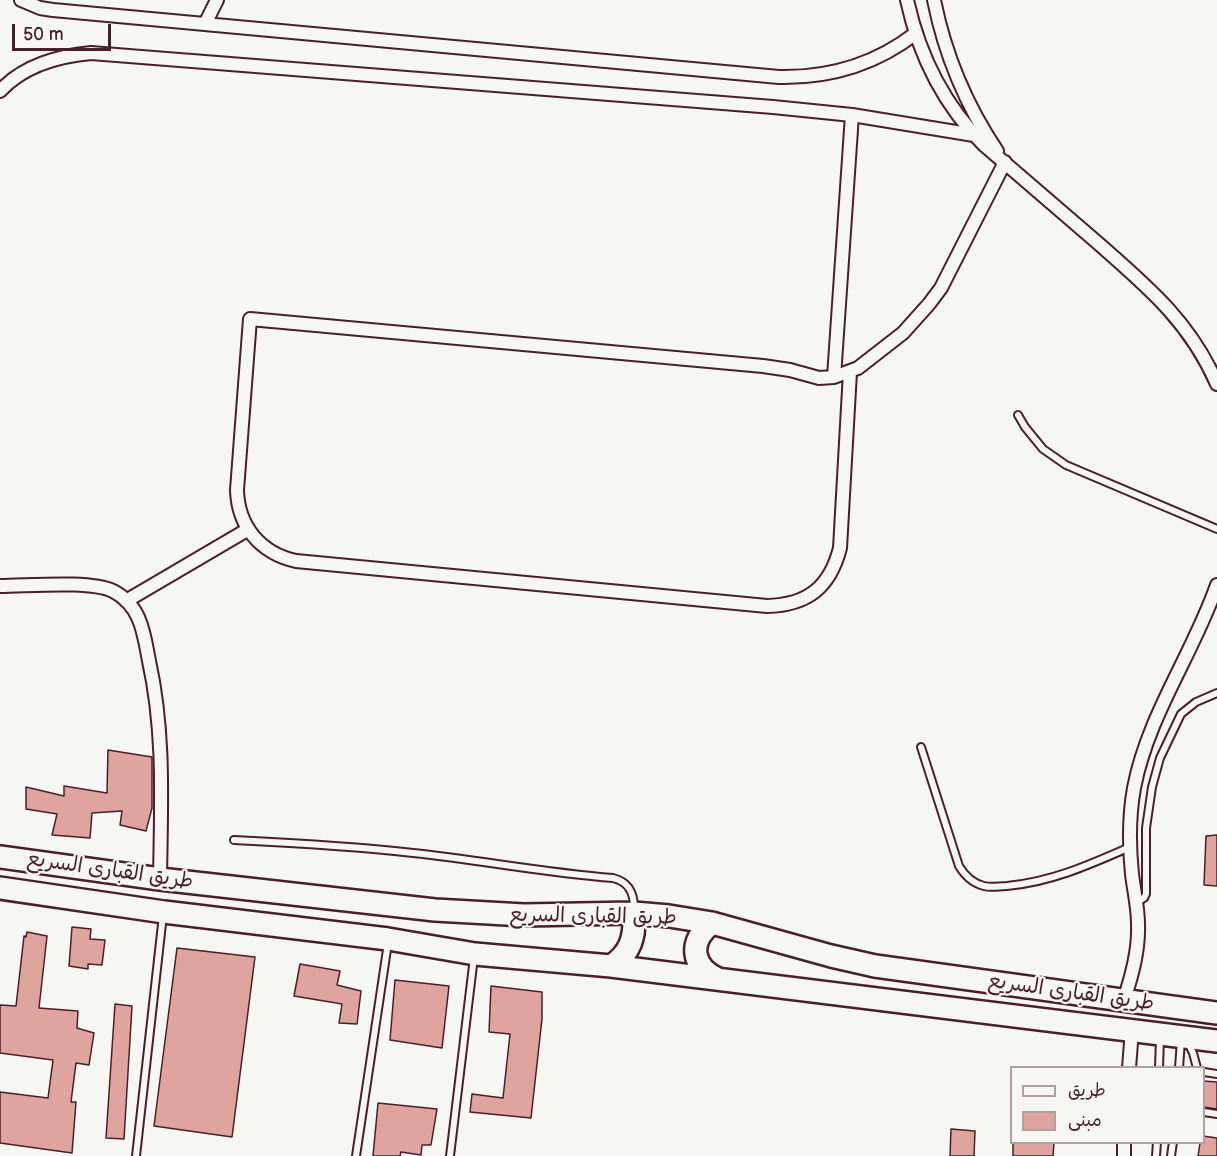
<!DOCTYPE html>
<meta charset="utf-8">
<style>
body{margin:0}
#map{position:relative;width:1217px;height:1156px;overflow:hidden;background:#f6f6f2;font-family:"Balsamiq Sans","Playpen Sans Arabic",sans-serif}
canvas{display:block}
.legend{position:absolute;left:1010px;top:1066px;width:195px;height:78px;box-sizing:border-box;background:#f6f6f2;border:2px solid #b1a0a2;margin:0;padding:8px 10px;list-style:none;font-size:18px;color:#4a1f2b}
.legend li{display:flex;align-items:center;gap:12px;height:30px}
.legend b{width:30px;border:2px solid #b1a0a2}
.scale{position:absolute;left:12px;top:24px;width:99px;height:27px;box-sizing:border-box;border:3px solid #4a1f2b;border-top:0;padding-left:8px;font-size:18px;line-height:21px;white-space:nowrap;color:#4a1f2b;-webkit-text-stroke:4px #f6f6f2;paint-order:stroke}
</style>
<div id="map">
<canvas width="1217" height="1156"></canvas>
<ul class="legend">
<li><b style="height:8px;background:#f6f6f2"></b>طريق</li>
<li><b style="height:16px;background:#dea49d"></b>مبنى</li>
</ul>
<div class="scale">50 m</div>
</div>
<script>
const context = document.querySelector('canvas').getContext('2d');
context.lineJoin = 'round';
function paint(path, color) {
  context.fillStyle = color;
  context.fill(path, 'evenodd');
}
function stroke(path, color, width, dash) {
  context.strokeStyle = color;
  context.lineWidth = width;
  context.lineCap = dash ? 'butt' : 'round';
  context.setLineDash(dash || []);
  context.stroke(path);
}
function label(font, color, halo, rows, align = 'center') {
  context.font = font + ' "Balsamiq Sans","Playpen Sans Arabic",sans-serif';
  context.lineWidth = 4.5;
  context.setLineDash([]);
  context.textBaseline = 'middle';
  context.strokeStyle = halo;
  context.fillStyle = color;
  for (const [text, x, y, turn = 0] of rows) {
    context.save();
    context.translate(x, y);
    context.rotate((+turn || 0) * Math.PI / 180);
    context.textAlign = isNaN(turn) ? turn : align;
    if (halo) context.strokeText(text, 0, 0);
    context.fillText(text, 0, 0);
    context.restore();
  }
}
const building = new Path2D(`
 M108 750 152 757V808L146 831 120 825 122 811 92 813 90 838 52 835 57 814 26 809V787L64 796V786L107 793Z
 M1217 835V886L1204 885 1206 836Z
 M72 927 91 929 90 939 105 940 102 965 88 964V969L69 966Z
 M27 932 47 936 39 1008 78 1011 77 1028 94 1033 89 1065 76 1063 71 1102H76L72 1153 0 1143V1092L48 1098 53 1060 0 1053V1005L16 1006 24 936 26 937Z
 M177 948 255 957 232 1137 154 1126Z
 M300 964 340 971 337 985 361 991 357 1024 339 1023 342 1004 294 996Z
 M395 980 449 986 442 1048 390 1040Z
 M491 986 542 992V1019L531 1118 470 1112 472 1094 503 1098 510 1034 489 1032Z
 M115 1004 132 1006 124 1139 106 1138Z
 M1203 1081 1217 1082V1109L1203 1107Z
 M378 1103 437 1109 431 1145H422L421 1155 401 1152 400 1156H373Z
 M951 1129 975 1131 974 1156H950Z
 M1203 1136 1217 1138V1156H1198L1200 1143H1203Z
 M1013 1143H1054L1053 1156H1013Z`);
paint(building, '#dea49d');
stroke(building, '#4a1f2b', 1.5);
const service = new Path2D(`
 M1018 415 1025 427 1043 449 1066 465 1217 529
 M921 747 959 866C965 876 972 883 984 886 991 888 999 886 1007 886 1051 882 1089 865 1130 847
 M234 840C294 843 353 846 413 853 480 860 546 873 613 878 629 882 634 893 634 908
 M1137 902 1144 898 1146 894V828L1152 787 1160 758 1181 714 1196 702 1217 693
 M1188 1043 1193 1053 1197 1068
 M1159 1068 1160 1038
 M1179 1068 1181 1040
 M1204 1072 1217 1074
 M1204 1112 1217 1114
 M136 1156 163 915
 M356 1156 388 943
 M450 1156 474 957
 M1156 1156 1157 1142
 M1171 1156 1173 1142`);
const minor = new Path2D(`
 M21 0 40 8 53 10 779 77C830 78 875 65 916 33
 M907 0C919 55 944 105 984 145 1022 178 1061 211 1099 244 1148 287 1190 322 1217 384
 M934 0C945 55 966 105 997 151
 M205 24 217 0
 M0 91C24 65 57 56 91 53L773 107 852 115 974 135
 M850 372 840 548C830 587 808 605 767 606L296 561C260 553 238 526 237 490L250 319 763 366 790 370 819 378 834 377 858 368 903 333 929 304 941 288 1005 162
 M834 377 852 115
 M0 586C28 586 90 580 113 591 141 605 144 634 149 661 165 733 161 805 160 879
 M126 601 247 530
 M1124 1000C1132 975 1139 950 1138 924 1138 907 1134 891 1132 874 1129 845 1129 816 1134 788 1148 715 1193 654 1217 585
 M1129 1068 1132 1030
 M1124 1156V1142`);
const trunk = new Path2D(`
 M0 857 160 879 435 910 524 915 634 913 669 916 712 923 831 956 875 966 1217 1013
 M0 888 164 912 388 939 475 954 611 966 1217 1041
 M712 923C688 941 691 967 718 979
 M611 966C631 953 635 937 634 913`);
stroke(service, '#4a1f2b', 10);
stroke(minor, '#4a1f2b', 16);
stroke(trunk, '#4a1f2b', 26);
stroke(service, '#f6f6f2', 6);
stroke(minor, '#f6f6f2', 12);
stroke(trunk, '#f6f6f2', 21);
label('21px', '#4a1f2b', '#f6f6f2', [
 ["طريق القبارى السريع",110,871,8],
 ["طريق القبارى السريع",593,917,1],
 ["طريق القبارى السريع",1071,993,8]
]);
</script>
